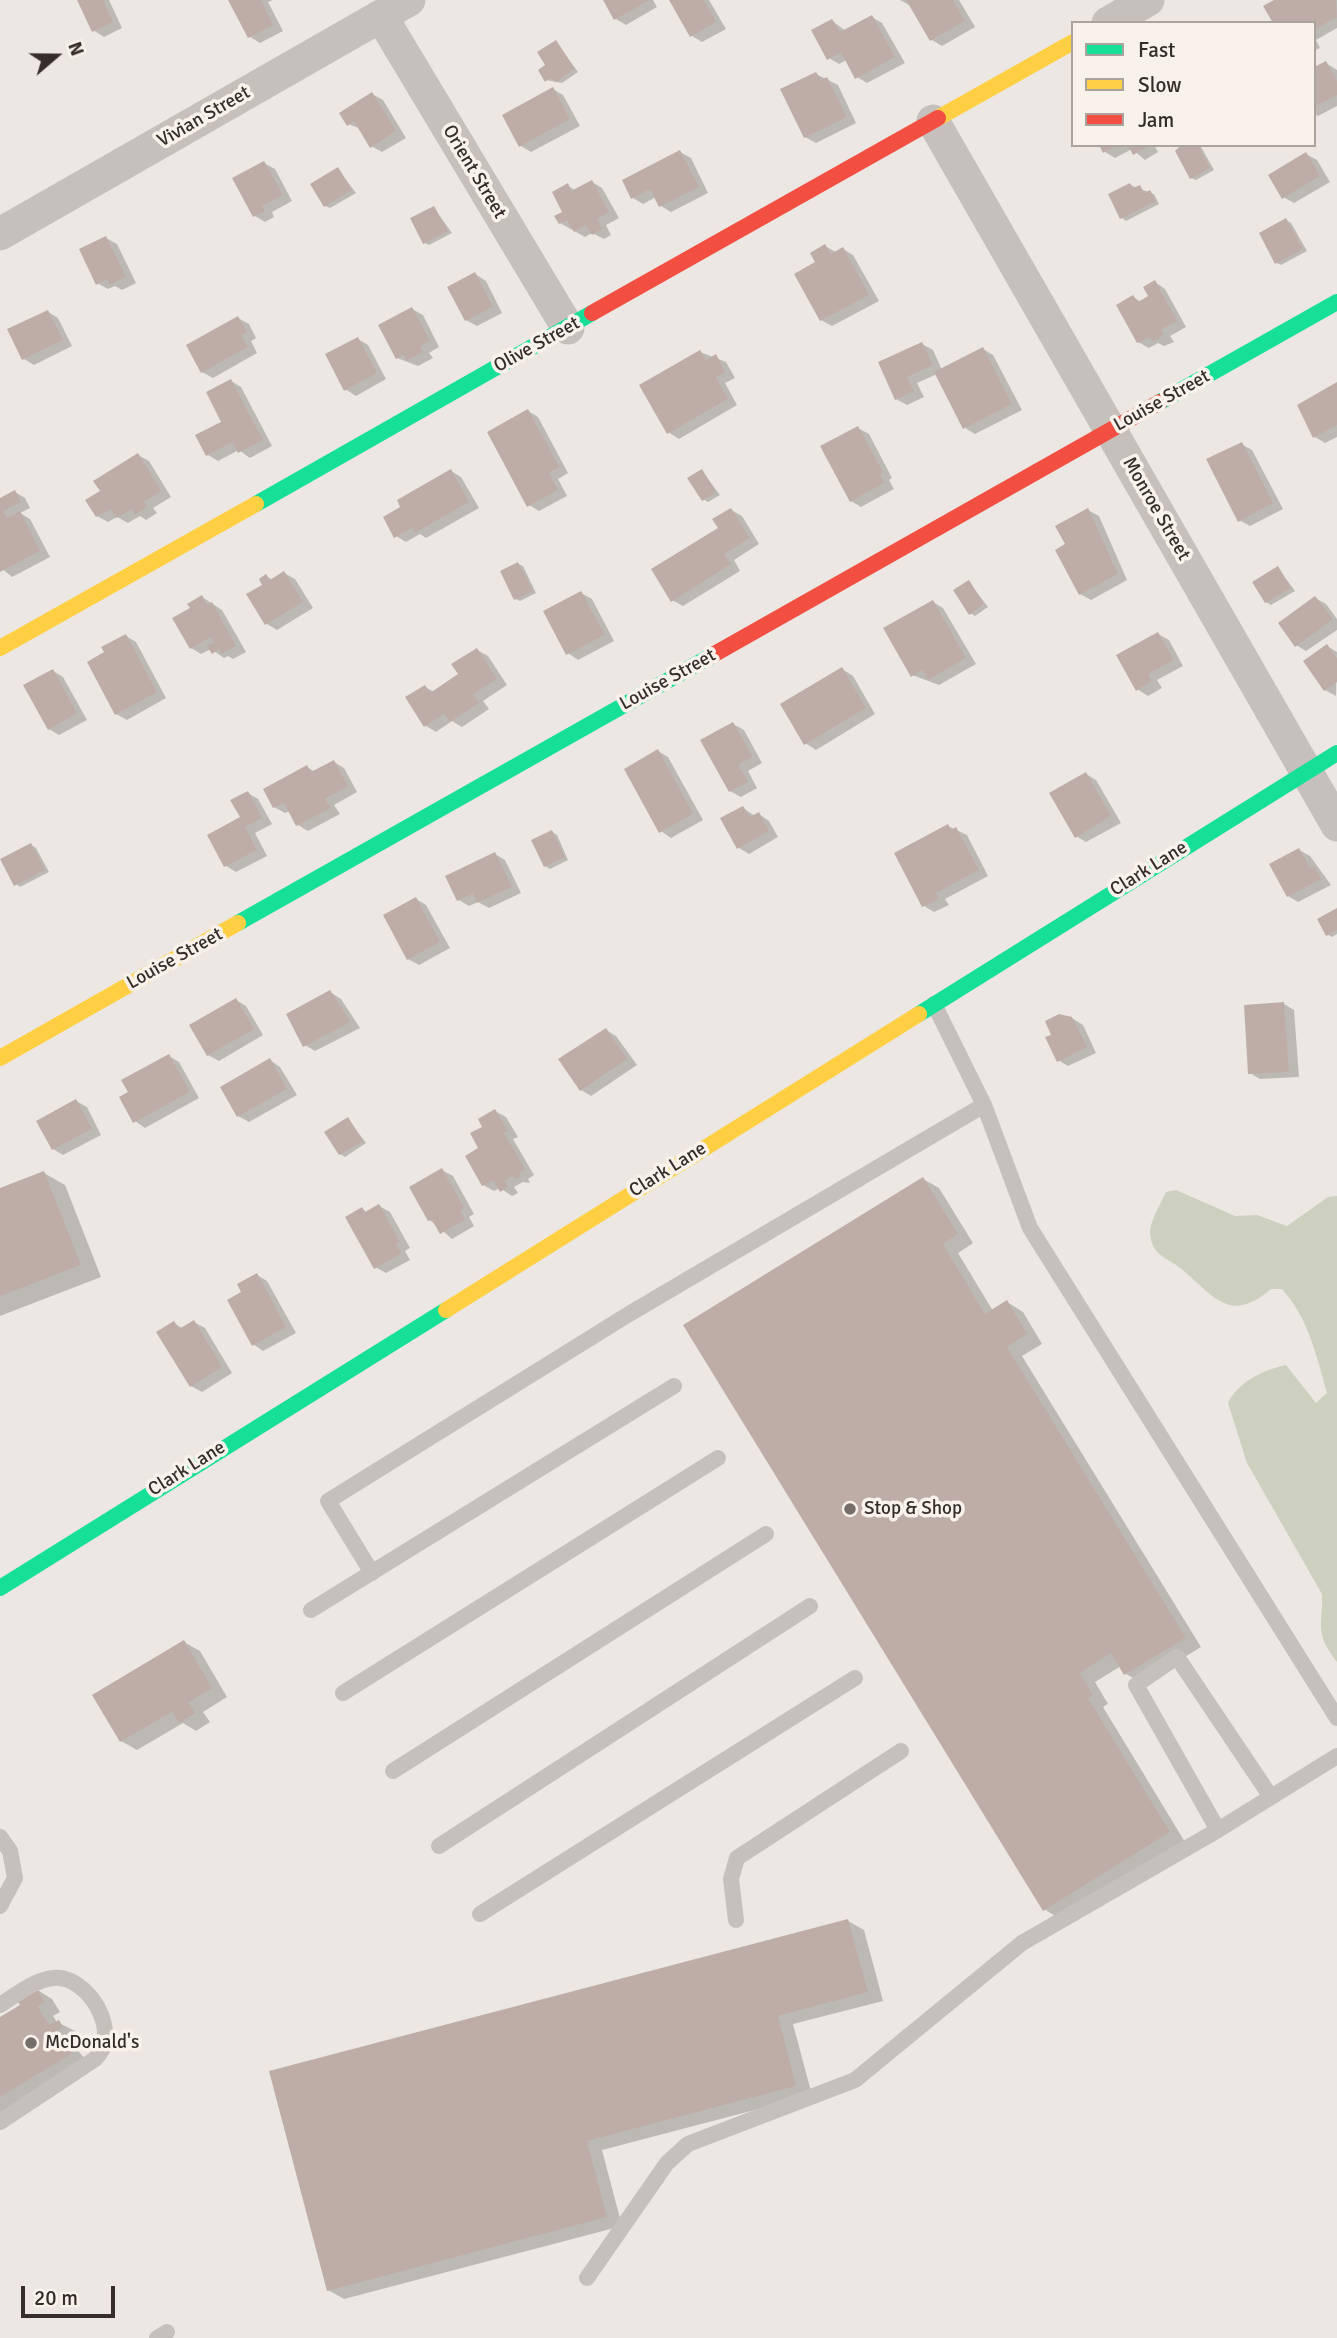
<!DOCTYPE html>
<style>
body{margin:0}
#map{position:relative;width:1337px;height:2338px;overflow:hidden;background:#ece7e2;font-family:Signika,sans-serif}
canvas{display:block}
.legend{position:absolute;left:1071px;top:21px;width:245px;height:126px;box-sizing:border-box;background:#f8f2ea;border:2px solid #aaa39d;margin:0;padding:9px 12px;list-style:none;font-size:21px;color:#362d2a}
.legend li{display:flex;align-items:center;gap:14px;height:35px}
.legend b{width:35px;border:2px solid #aaa39d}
.north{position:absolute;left:21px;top:21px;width:70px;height:70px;-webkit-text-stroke:5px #f8f2ea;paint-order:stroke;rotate:70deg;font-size:19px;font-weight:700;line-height:28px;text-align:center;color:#362d2a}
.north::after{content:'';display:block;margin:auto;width:24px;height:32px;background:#362d2a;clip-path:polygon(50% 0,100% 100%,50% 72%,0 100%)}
.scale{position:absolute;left:21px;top:2286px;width:94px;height:32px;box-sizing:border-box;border:4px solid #362d2a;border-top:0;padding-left:9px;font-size:21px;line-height:24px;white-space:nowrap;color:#362d2a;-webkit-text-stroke:5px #f8f2ea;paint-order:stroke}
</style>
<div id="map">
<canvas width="1337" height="2338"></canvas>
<ul class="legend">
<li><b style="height:9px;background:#16e098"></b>Fast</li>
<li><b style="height:9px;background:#ffcf43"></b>Slow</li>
<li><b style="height:9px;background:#f24e42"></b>Jam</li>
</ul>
<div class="north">N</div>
<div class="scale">20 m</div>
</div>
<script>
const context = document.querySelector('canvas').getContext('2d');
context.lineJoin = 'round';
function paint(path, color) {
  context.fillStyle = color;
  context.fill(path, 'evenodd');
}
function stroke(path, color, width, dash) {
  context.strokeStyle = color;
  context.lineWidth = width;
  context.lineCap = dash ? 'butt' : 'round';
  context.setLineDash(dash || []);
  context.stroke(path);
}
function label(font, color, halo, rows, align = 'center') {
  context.font = font + ' Signika,sans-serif';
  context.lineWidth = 7;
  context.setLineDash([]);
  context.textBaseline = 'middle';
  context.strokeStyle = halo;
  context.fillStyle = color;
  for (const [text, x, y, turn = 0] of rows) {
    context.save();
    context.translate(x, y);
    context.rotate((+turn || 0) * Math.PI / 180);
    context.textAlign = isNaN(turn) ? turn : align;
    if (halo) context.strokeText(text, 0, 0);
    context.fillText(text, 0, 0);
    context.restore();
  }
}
paint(new Path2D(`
 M1176 1190 1235 1216 1257 1215 1287 1226 1328 1197 1337 1196V1662C1314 1632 1323 1628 1322 1594L1247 1463 1228 1403C1238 1382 1263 1370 1286 1365L1316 1403 1327 1393C1317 1357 1308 1317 1282 1289H1271C1231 1323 1216 1299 1184 1271 1170 1258 1152 1258 1150 1233 1150 1221 1161 1203 1166 1192Z`), '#cdd0be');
paint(new Path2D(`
 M79 0H109L122 28 104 37 93 30Z
 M230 0H273L268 2 283 31 260 43 250 37Z
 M605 0H653L657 7 626 25 616 19Z
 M671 0H709L726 29 702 42 692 36Z
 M900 0H959L975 27 942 46 932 40 911 6Z
 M1278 0H1337V28L1316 40 1320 48 1314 51V23Z
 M872 17 882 23 905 63 867 83 857 77 847 60 839 64 829 58 832 21 846 31Z
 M556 42 578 72 562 83 546 80Z
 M1326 63 1337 70V106L1318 116 1314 113V69Z
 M816 74 838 85 856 123 816 143 805 137Z
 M553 89 563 95 580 126 531 152 521 146Z
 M372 94 383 100 406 138 382 152 371 146 361 129 348 124Z
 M1101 145H1154L1158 152 1145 160 1132 149 1115 158 1105 152Z
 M1187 145H1200L1214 170 1196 180 1191 178Z
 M680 152 691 158 708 193 671 212 661 206 656 197 643 204 633 198Z
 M1306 154 1317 160 1330 182 1294 203 1283 197Z
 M264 163 275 169 292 201 272 212 274 217 265 222 255 216Z
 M338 169 356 193 330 208 325 206Z
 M592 182 602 188 619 218 606 225 611 235 604 239 592 233 585 237 560 223 567 185 576 191Z
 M1130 185 1154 194 1159 204 1126 221 1122 218Z
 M434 208 452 233 429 245 425 243Z
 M1286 220 1291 223 1307 251 1281 265 1277 263Z
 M106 238 117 244 136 283 122 290 115 286 108 289 97 283Z
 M825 246 836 252 843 249 853 255 879 301 832 326 821 320Z
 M475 274 486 281 502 313 477 326 466 320Z
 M1155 282 1165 289 1186 327 1170 336 1174 342 1164 346 1158 343 1149 348 1138 342 1133 297 1141 302 1150 297Z
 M412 309 423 315 439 347 429 353 433 358 418 366 397 358Z
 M48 312 58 318 72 346 34 365 24 359Z
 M238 318 249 324 256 338 251 341 257 353 213 378 202 372Z
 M358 339 368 345 386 379 356 396 345 389Z
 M922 344 933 350 942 370 983 349 993 355 1022 410 975 434 965 428 937 374 917 383 924 397 907 405 896 399Z
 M700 352 726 362 735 378 725 383 737 405 679 439 668 432Z
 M231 381 241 387 272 446 250 458 239 450 218 461 208 455 224 422Z
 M1337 384V437L1325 443 1315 437 1300 405Z
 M528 411 538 417 568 473 558 479 567 496 539 511 529 505Z
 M858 428 869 434 892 478 889 480 894 489 861 507 851 501Z
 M1241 444 1252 450 1283 509 1250 526 1239 520Z
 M138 455 149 461 171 497 153 508 157 513 146 520 140 516 128 523 117 517 108 522 97 516 102 492Z
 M451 471 461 477 479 508 426 538 420 534 406 542 396 536Z
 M702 471 720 495 708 502 703 499Z
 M15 492 25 498 30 508 20 513 30 519 50 557 12 577 0 567V500Z
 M731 510 742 516 759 544 734 560 740 571 683 606 672 600Z
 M1088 510 1099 516 1127 580 1091 600 1080 594 1067 545Z
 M518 564 523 566 536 593 520 601 516 599Z
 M1278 568 1295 591 1271 605 1266 602Z
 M284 573 295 579 313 608 277 630 267 624 264 585 266 576 273 580Z
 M969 582 988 607 975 616 970 613Z
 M581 593 592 599 614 641 578 660 568 653Z
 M202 597 222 610 246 652 233 659 228 656 224 658 211 649 201 654 191 648 192 609Z
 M1315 598 1326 604 1337 619V630L1306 651 1296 645Z
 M933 602 943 608 976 664 939 685 912 675Z
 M1158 634 1169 640 1183 666 1157 680 1162 688 1148 696 1137 689Z
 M126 636 136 642 166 698 127 720 116 714 106 653Z
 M1327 646 1337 652 1336 696 1325 690Z
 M477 650 488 656 507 685 483 701 489 709 462 727 452 721 436 732 426 726 425 687 434 692 460 675Z
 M842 669 853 676 875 714 816 750 805 743Z
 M53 671 63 677 87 720 59 735 49 729Z
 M733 724 744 730 762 763 748 771 757 788 741 797 730 791Z
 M658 751 668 757 703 820 671 838 661 831Z
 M334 762 344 768 357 792 334 805 340 814 308 831 298 825 290 811 285 813 274 807 307 767 315 772Z
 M1086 774 1096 780 1121 823 1086 842 1076 836Z
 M248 793 258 799 272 824 255 833 267 856 236 872 226 866Z
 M743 808 755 816 759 814 769 821 778 837 749 854 739 848Z
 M948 826 967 835 988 876 945 899 949 905 934 912 924 906Z
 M552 832 557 835 568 860 550 869 545 866Z
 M31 845 36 848 49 872 20 887 16 884Z
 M1299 850 1310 856 1331 885 1298 902 1288 896Z
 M495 854 505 860 521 893 489 908 478 902 469 906 459 900Z
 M416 899 426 905 450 948 419 965 408 959Z
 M1337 910V934L1332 937 1327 934Z
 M330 992 341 999 360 1028 315 1051 305 1045Z
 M236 1000 246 1006 263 1035 219 1061 208 1055Z
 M1284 1004 1294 1010 1299 1077 1260 1079 1250 1073Z
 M1072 1018 1083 1025 1096 1053 1068 1066 1058 1060Z
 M606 1030 616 1036 637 1065 591 1096 581 1090Z
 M169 1056 179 1062 199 1098 145 1128 135 1121 130 1093Z
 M270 1060 280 1067 297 1095 249 1122 238 1116Z
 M76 1101 87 1107 101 1135 63 1155 53 1149Z
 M495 1111 506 1117 518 1137 513 1139 534 1175 528 1179 530 1183 523 1182 514 1187 518 1193 512 1196 500 1188 494 1191 483 1185 481 1148 485 1127Z
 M348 1119 366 1143 345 1157 340 1154Z
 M442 1170 453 1176 474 1214 469 1217 474 1226 452 1239 430 1220Z
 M44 1173 65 1185 101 1277 0 1316V1189Z
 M923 1179 939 1188 973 1243 958 1253 993 1311 1007 1302 1023 1312 1042 1344 1022 1356 1201 1647 1142 1683 1126 1674 1121 1666 1095 1682 1108 1704 1103 1707 1185 1842 1060 1919 1044 1909Z
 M379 1206 390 1212 410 1248 405 1251 410 1260 386 1273 375 1267 362 1209 368 1213Z
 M257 1275 267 1281 296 1333 263 1351 253 1344 244 1292Z
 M194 1322 205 1328 232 1373 202 1392 191 1386 174 1323 182 1328Z
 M184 1642 200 1651 227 1697 203 1712 210 1722 196 1731 183 1723 137 1750 121 1741Z
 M848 1921 864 1930 883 2001 793 2024 812 2095 602 2150 622 2226 344 2299 328 2290Z
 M36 1989 52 1999 60 2012 53 2016 57 2022 75 2031 78 2036 69 2041 88 2062 0 2116V2019L22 2005Z`), '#0003');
paint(new Path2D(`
 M77 0H103L113 22 92 32Z
 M228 0H261L273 25 248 38Z
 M603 0H650L614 20Z
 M669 0H704L716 22 690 37Z
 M906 0H953L965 21 930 41Z
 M1274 0H1336L1337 17 1314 30V23H1273L1263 6Z
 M872 15 895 57 855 79 841 52 827 60 811 30 832 19 840 32Z
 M556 40 575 69 556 82 550 78 545 82 538 70 545 65 537 52Z
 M1326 61 1337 81V95L1314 107V67Z
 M816 72 821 80 827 77 847 117 804 138 780 89Z
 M553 87 570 119 519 147 502 115Z
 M372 92 396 131 370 148 354 121 347 126 339 113Z
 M1099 145H1118L1103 153Z
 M1128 145H1151L1133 155Z
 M1181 145H1198L1210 168 1190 179 1175 151Z
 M680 150 699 187 659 207 650 189 631 199 622 180Z
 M1306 152 1320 176 1282 199 1268 175Z
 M264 161 283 195 262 206 265 211 253 217 232 178Z
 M338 167 352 190 324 207 310 184Z
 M592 180 609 212 597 219 602 229 592 235 586 225 574 232 567 220 559 224 554 216 562 212 552 192 568 183 571 191Z
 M1130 183 1133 188 1140 185 1144 193 1150 190 1156 201 1120 219 1108 194Z
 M434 206 448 231 423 244 410 218Z
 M1286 218 1303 249 1275 264 1259 233Z
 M106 236 126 277 110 285 107 279 96 285 79 249Z
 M825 244 831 254 843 247 869 295 820 321 794 274 815 262 810 253Z
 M475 272 493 307 465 321 447 287Z
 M1155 280 1177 321 1161 330 1164 335 1153 342 1150 337 1137 343 1116 305 1133 295 1138 302 1148 296 1143 287Z
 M412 307 430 341 420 346 423 352 406 361 404 355 396 359 378 325Z
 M48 310 63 340 22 360 7 329Z
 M238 316 247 332 241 335 248 347 201 373 186 345Z
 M358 337 377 373 344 391 325 354Z
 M922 342 933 365 907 377 914 391 895 400 878 362Z
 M983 347 1012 404 963 429 934 372Z
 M700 350 706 360 716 354 725 372 716 377 728 399 667 434 639 385Z
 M231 379 263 440 238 453 233 442 206 456 195 435 221 422 206 392Z
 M1337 382V425L1313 438 1297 405Z
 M528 409 559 467 549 473 558 490 527 507 487 432Z
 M858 426 883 472 880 474 884 483 850 502 820 446Z
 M1242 442 1273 503 1238 522 1206 459Z
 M138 453 161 491 144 502 147 507 135 515 132 509 116 518 111 509 96 517 85 500 100 491 93 481Z
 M451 469 469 502 415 533 412 528 394 538 383 517 400 507 397 500Z
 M702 469 716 492 702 501 687 478Z
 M15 490 21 502 3 511 7 518 20 511 40 551 0 572V498Z
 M731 508 750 538 724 554 731 564 671 602 651 569 718 528 712 519Z
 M1088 508 1118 574 1079 595 1055 550 1065 544 1055 526Z
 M518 562 533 591 514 600 500 571Z
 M1278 566 1291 588 1265 603 1252 582Z
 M284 571 303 602 265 625 246 594 262 585 259 579 266 574 270 580Z
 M969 580 984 604 969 615 953 590Z
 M581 591 605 635 566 655 543 611Z
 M202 595 207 605 212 602 236 646 221 654 219 649 212 654 207 646 214 642 211 637 190 649 172 618 190 608 187 604Z
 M1315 596 1333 619 1295 647 1278 623Z
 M933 600 966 658 928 680 922 670 911 677 883 628Z
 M1158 632 1174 660 1148 674 1152 681 1136 691 1116 655Z
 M126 634 157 692 115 715 87 662 104 652 101 647Z
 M1327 644 1337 658V682L1324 691 1303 661Z
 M477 648 497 679 473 694 479 703 450 722 444 714 424 727 405 697 425 685 430 693 458 674 451 664Z
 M842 667 866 708 804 745 780 704Z
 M53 669 77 713 48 730 23 685Z
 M733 722 753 757 738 765 748 782 729 792 700 740Z
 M658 749 693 814 659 833 624 769Z
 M334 760 348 786 325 799 331 808 296 826 284 803 273 808 263 789 307 765 311 772Z
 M1086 772 1111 816 1075 838 1049 793Z
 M248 791 262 818 245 827 257 850 224 867 207 835 240 817 230 800Z
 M743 806 750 817 759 812 769 831 737 849 720 818Z
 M948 824 951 830 956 827 979 870 936 893 939 899 922 907 894 853Z
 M552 830 565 857 544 867 531 840Z
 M31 843 45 870 14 886 0 859Z
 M1299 848 1310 868 1314 866 1321 879 1287 897 1269 864Z
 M495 852 512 887 477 903 473 894 457 901 445 876Z
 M416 897 440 942 407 960 383 915Z
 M1337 908V930L1326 936 1317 919Z
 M330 990 351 1022 303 1047 286 1014Z
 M236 998 254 1029 207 1056 189 1025Z
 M1284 1002 1289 1072 1248 1074 1244 1005Z
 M1059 1014 1072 1017 1087 1047 1057 1062 1045 1037 1051 1035 1045 1021Z
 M606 1028 627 1059 580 1091 558 1059Z
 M169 1054 190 1092 133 1123 119 1097 128 1092 121 1080Z
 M270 1058 287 1089 237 1117 220 1087Z
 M76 1099 92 1129 52 1150 36 1121Z
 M495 1109 508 1131 504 1133 525 1169 519 1173 521 1177 515 1179 513 1176 505 1181 508 1187 500 1192 494 1180 482 1186 465 1156 478 1148 470 1133 482 1127 478 1119Z
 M348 1117 363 1141 339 1155 324 1132Z
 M442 1168 464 1208 460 1211 465 1220 440 1234 432 1220 428 1221 409 1187Z
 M44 1171 81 1265 0 1296V1188Z
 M923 1177 958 1234 943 1244 985 1314 1007 1300 1027 1334 1007 1347 1186 1638 1124 1675 1111 1653 1080 1673 1093 1695 1088 1698 1170 1832 1043 1911 683 1325Z
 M379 1204 400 1242 396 1244 401 1254 374 1269 345 1217 362 1207 365 1212Z
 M257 1273 286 1327 252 1346 227 1300 241 1292 237 1284Z
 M194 1320 222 1367 190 1387 156 1332 174 1321 179 1329Z
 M184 1640 212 1688 188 1703 195 1713 179 1723 172 1712 120 1742 92 1695Z
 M848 1919 868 1992 778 2016 796 2086 587 2141 607 2217 327 2291 269 2071Z
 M36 1987 45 2002 38 2007 49 2025 59 2020 63 2027 54 2032 62 2045 67 2042 73 2053 0 2097V2017L20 2005 16 1999Z`), '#beada6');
stroke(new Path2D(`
 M934 1004 984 1105
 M372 1573 328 1501 629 1314 984 1105 1030 1228 1337 1718
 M311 1610 674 1386
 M343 1693 718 1458
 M393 1771 766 1534
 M1218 1830 1136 1685 1177 1657 1271 1797
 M0 1837 10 1851 15 1878 0 1906
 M439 1846 810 1606
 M480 1914 855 1678
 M736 1920 731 1879 737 1858 901 1751
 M0 2005C16 1995 34 1980 53 1978 88 1974 123 2034 95 2059L0 2122
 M587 2278 667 2163 688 2144 855 2080 1022 1943 1218 1830 1337 1756
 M157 2338 167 2332`), '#c5c0bc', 16);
stroke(new Path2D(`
 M381 16 568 328
 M1108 23 1148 0
 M933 121 1337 825
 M0 234 409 0`), '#c5c0bc', 33);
stroke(new Path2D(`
 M1160 402 1337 302
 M256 504 592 313
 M238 923 711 656
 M919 1014 1337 753
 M0 1588 446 1310`), '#16e098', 16);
stroke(new Path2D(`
 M938 118 1073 42
 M0 648 256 504
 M0 1058 238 923
 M446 1310 919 1014`), '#ffcf43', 16);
stroke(new Path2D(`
 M592 313 938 118
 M711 656 1160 402`), '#f24e42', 16);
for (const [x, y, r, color] of [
 [850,1509,7,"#766e6a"],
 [31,2043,7,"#766e6a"]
]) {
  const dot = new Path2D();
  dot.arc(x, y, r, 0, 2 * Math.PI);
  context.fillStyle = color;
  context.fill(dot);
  stroke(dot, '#f8f2ea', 2.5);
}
label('19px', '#362d2a', '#f8f2ea', [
 ["Vivian Street",204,117,-30],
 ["Orient Street",474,172,59],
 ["Olive Street",537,345,-29],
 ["Louise Street",1162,401,-29],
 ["Monroe Street",1156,509,60],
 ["Louise Street",668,680,-29],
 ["Clark Lane",1149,869,-32],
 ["Louise Street",175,959,-29],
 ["Clark Lane",668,1170,-32],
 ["Clark Lane",187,1469,-32]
]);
label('19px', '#362d2a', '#f8f2ea', [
 ["Stop & Shop",864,1509],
 ["McDonald's",45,2043]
], 'left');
</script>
